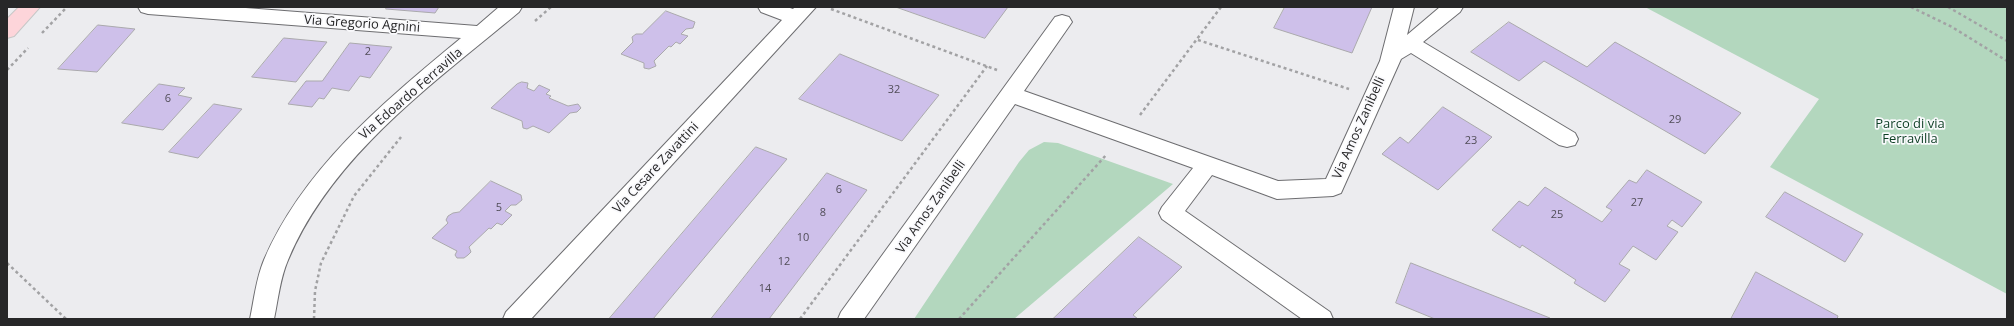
<!DOCTYPE html>
<style>
body{margin:0}
#map{position:relative;width:2014px;height:326px;overflow:hidden;background:#ececef;font-family:"Open Sans",sans-serif}
canvas{display:block}
.frame{position:absolute;inset:0;border:8px solid #272728;pointer-events:none}
</style>
<div id="map">
<canvas width="2014" height="326"></canvas>
<div class="frame"></div>
</div>
<script>
const context = document.querySelector('canvas').getContext('2d');
context.lineJoin = 'round';
function paint(path, color) {
  context.fillStyle = color;
  context.fill(path, 'evenodd');
}
function stroke(path, color, width, dash) {
  context.strokeStyle = color;
  context.lineWidth = width;
  context.lineCap = dash ? 'butt' : 'round';
  context.setLineDash(dash || []);
  context.stroke(path);
}
function label(font, color, halo, rows, align = 'center') {
  context.font = font + ' "Open Sans",sans-serif';
  context.lineWidth = 3.5;
  context.setLineDash([]);
  context.textBaseline = 'middle';
  context.strokeStyle = halo;
  context.fillStyle = color;
  for (const [text, x, y, turn = 0] of rows) {
    context.save();
    context.translate(x, y);
    context.rotate((+turn || 0) * Math.PI / 180);
    context.textAlign = isNaN(turn) ? turn : align;
    if (halo) context.strokeText(text, 0, 0);
    context.fillText(text, 0, 0);
    context.restore();
  }
}
paint(new Path2D(`
 M1645 7H2007V294L1770 167 1819 99Z
 M1044 142 1058 143 1173 184 1014 319H914L1019 162 1029 150Z`), '#b3d7be');
const building = new Path2D(`
 M387 7H439L435 13 386 9Z
 M896 7H1008L985 38Z
 M1285 7H1372L1352 53 1274 28Z
 M666 11 695 22 693 28 686 29 681 34 688 36 680 44 676 42 671 47 669 46 654 61 656 66 649 69 644 68V63L621 54 633 42 632 37 636 34H642Z
 M1509 22 1587 67 1615 42 1741 113 1705 154 1544 61 1519 81 1471 52Z
 M98 25 135 29 97 72 58 69Z
 M284 38 327 42 296 82 252 77Z
 M350 43 392 47 370 78 360 76 349 91 332 88 324 99 319 98 312 107 288 104 306 81H322Z
 M840 54 939 95 902 141 799 99Z
 M522 82 528 83 527 88 534 91 539 85 550 90 546 94 551 96 549 98 568 106 578 104 581 108 577 112 570 113 549 133 533 126 527 129 523 128 522 121 491 108 517 84Z
 M159 84 185 88 178 95 192 98 163 130 122 123Z
 M214 104 242 109 198 158 169 152Z
 M1443 107 1492 137 1438 190 1382 154 1400 137 1408 143Z
 M756 147 787 159 653 319H609Z
 M1647 170 1702 202 1682 227 1672 220 1667 226 1678 232 1656 260 1633 246 1619 264 1630 270 1605 302 1574 283 1576 280 1522 245 1520 248 1492 230 1519 201 1528 206 1545 187 1602 222 1612 210 1606 207 1629 180 1636 183Z
 M827 173 867 190 769 319H711Z
 M491 181 521 195 522 200 516 205H511L505 211 512 215 502 225 497 223 491 229 489 228 469 247 471 252 468 255 464 258H457L455 255 457 251 432 238 448 223 446 220 448 216 453 213 459 212Z
 M1785 192 1863 234 1845 262 1766 217Z
 M1139 237 1182 267 1133 315 1138 319H1053Z
 M1411 263 1550 318V319H1435L1396 303Z
 M1756 272 1838 316 1837 319H1731Z`);
paint(building, '#cec0ea');
stroke(building, '#aaa9ac', 1);
const minor = new Path2D(`
 M138 7H233L477 26 499 7H522L519 12C434 83 332 155 288 260 280 278 278 300 274 319H250C254 300 256 279 264 260 304 167 385 101 461 38L148 14 141 12Z
 M758 7H787L793 9 795 7H816L531 319H503L506 312 782 20 761 12Z
 M1394 7H1414L1407 35 1440 7H1463L1460 12 1423 42 1575 133 1578 139 1575 145 1567 147 1559 145 1411 53 1401 59 1341 193 1333 196 1277 199 1212 175 1185 211 1330 312 1333 319H1302L1162 219 1159 213 1162 207 1193 168 1015 104 864 319H838L841 312 1055 17 1062 15 1069 17 1072 22 1024 91 1278 181 1326 179 1380 61Z`);
const major = new Path2D(`
 M19 7H40L14 36 7 38V19Z`);
stroke(minor, '#6d6d70', 2);
stroke(major, '#c7c7c7', 2);
stroke(new Path2D(`
 M1911 7 1952 27 2007 61
 M1948 7 2007 41
 M831 9 997 70
 M535 21 551 7
 M42 33 67 7
 M1198 40 1349 89
 M7 70 28 48
 M1140 115 1221 7
 M7 263 66 319
 M314 319 315 291 321 263 354 196 401 137
 M800 319 987 66
 M959 319 1107 154`), '#a2a2a4', 2.5, [3, 3]);
paint(minor, '#fff');
paint(major, '#fdd5da');
label('11px', '#514d58', null, [
 ["2",368,52],
 ["32",894,90],
 ["6",168,99],
 ["29",1675,120],
 ["23",1471,141],
 ["6",839,190],
 ["27",1637,203],
 ["5",499,208],
 ["8",823,213],
 ["25",1557,215],
 ["10",803,238],
 ["12",784,262],
 ["14",765,289]
]);
label('13px', '#272728', '#f9f9fc', [
 ["Via Gregorio Agnini",362,24,4],
 ["Via Edoardo Ferravilla",411,94,-41],
 ["Via Amos Zanibelli",1359,128,-66],
 ["Via Cesare Zavattini",656,168,-47],
 ["Via Amos Zanibelli",931,207,-55]
]);
label('13px', '#0c3e23', '#f9f9fc', [
 ["Parco di via",1910,124],
 ["Ferravilla",1910,139]
]);
</script>
